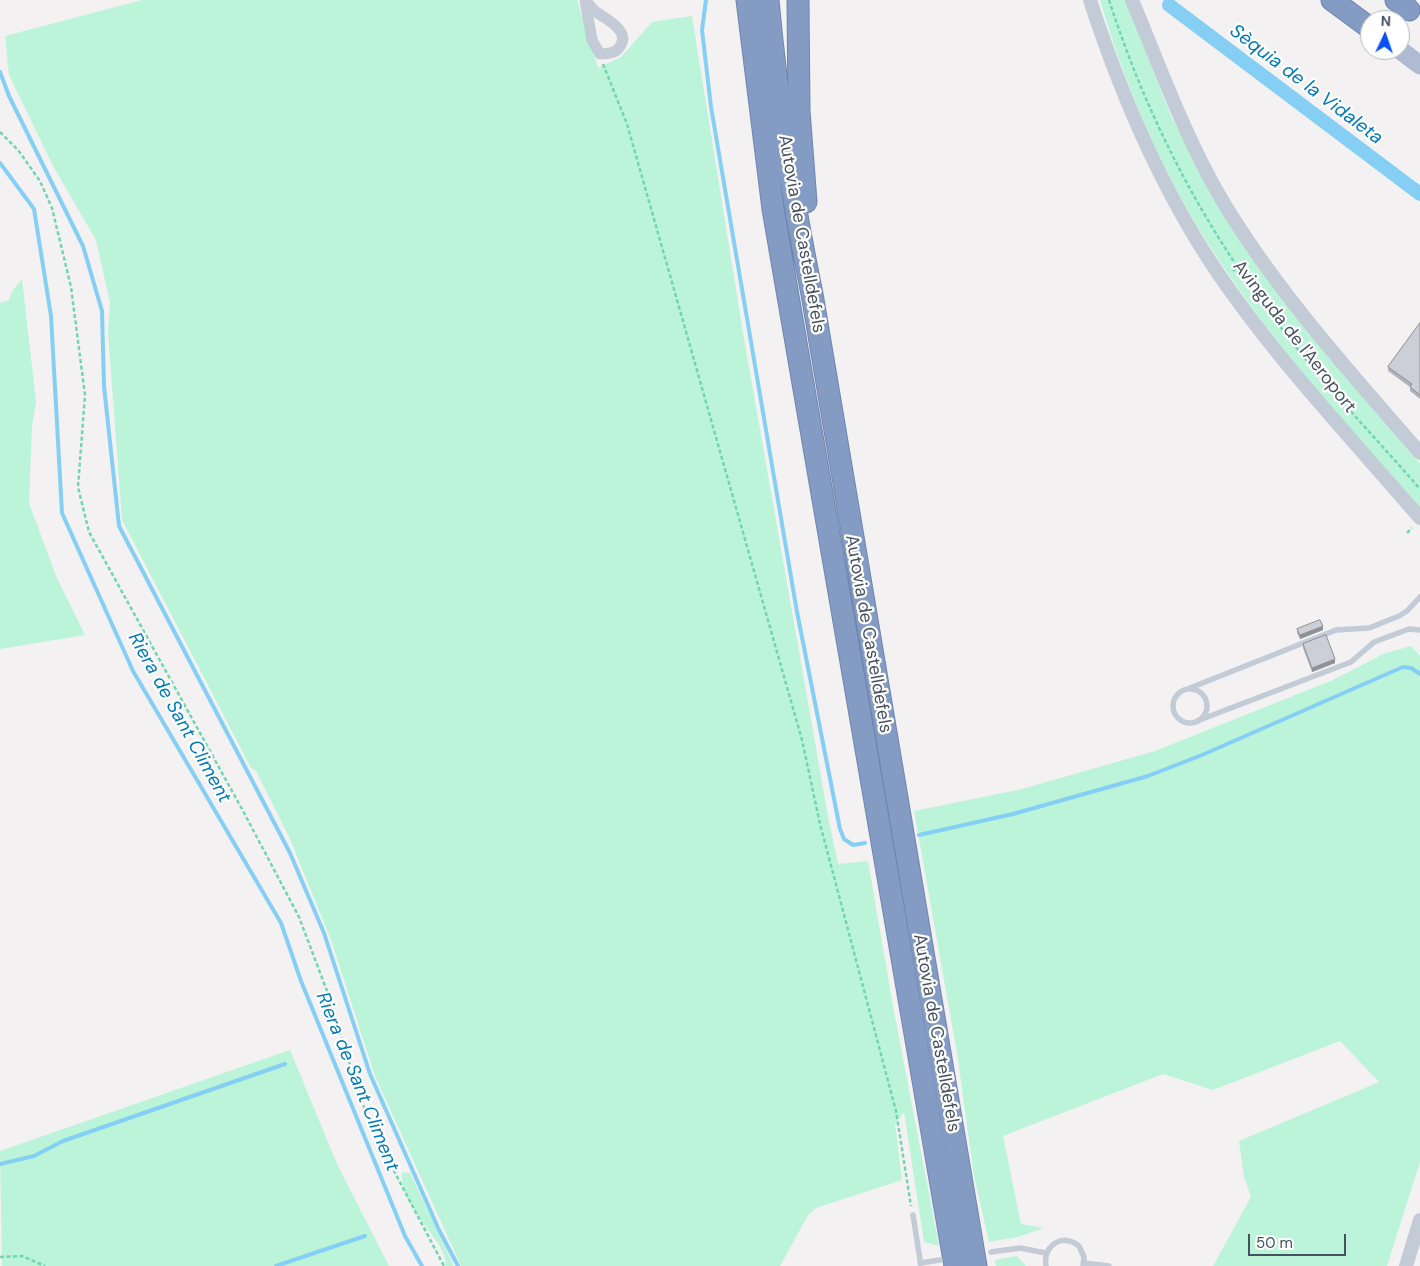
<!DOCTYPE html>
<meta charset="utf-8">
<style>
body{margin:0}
#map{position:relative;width:1420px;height:1266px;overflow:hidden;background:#f3f1f1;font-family:"DM Sans",sans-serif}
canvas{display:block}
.north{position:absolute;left:1360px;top:10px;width:50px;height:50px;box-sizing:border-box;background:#fff;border:1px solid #b5b9bf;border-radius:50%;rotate:3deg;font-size:14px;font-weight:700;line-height:20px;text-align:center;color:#465160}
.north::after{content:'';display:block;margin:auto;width:18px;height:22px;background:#0751f7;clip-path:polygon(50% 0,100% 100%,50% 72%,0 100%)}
.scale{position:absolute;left:1248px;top:1234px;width:98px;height:22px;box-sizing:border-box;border:2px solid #465160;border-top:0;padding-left:6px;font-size:15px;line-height:18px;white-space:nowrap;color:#465160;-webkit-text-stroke:4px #fff;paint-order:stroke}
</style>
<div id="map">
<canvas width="1420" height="1266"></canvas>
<div class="north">N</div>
<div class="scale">50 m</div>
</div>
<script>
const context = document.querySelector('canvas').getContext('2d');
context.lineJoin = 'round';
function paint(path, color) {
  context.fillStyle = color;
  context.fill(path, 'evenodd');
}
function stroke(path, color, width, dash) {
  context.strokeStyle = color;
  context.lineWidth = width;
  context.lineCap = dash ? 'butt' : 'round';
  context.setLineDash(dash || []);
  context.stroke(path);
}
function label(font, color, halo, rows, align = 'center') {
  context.font = font + ' "DM Sans",sans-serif';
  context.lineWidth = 4.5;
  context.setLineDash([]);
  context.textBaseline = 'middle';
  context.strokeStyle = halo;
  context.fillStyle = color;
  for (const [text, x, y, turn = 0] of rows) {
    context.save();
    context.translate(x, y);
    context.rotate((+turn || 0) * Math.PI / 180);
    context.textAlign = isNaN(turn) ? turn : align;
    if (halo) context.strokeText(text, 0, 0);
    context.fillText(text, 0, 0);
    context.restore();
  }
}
paint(new Path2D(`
 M142 0H577L598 68 621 57 652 22 692 16 743 333 828 816 838 864 868 861 893 1006 939 1246 924 1242 904 1112 895 1124 902 1180 816 1208 808 1215 780 1266H461L375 1076 331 940 290 839 256 771 251 768 122 520 108 332 110 303 96 240 53 166 9 75 5 36Z
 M1100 0H1129L1138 32 1171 116 1226 217 1342 373 1420 464V509C1343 420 1261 331 1199 229 1157 160 1122 77 1100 0Z
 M22 279 36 402 32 426 29 503 56 576 85 635 0 649V303L9 300 12 291Z
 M1411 646 1420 656V1162L1387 1266H1213L1251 1197 1244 1177 1239 1141 1379 1082 1340 1041 1213 1090 1163 1074 1003 1136 1021 1224 1044 1228 1018 1237 989 1242 974 1176 957 1053 914 811 1022 789 1155 751 1333 680 1383 654Z
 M290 1050 337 1164 389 1266H2L0 1151Z
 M402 1172 410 1173 454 1266H446C448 1241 399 1209 402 1172Z
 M1017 1256 1026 1266H996L995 1260Z`), '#bcf4d9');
stroke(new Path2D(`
 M706 0 702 30 711 107 797 612 840 829 844 839 853 845 865 843
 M0 72 9 96 83 246 102 311 104 386 119 526 290 853 324 933 370 1074 439 1230 458 1266
 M0 163 34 209 51 316 62 513 133 671 281 923 301 981 405 1236 422 1266
 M919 835 1013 814 1148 776 1202 755 1403 667 1411 668 1420 674
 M0 1164 34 1156 63 1141 285 1064
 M276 1266 365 1236`), '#85cff5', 4);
stroke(new Path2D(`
 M1169 5 1420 194`), '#85cff5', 14);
const motorway = new Path2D(`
 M747 0 773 209 955 1266
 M768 0C777 99 792 197 812 294L976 1266
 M798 0 799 111 806 202
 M1332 0 1370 28
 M1396 0 1409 10`);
stroke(motorway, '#6f86b0', 23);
stroke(new Path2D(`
 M1109 0C1146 115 1200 220 1273 317 1317 378 1371 432 1420 489
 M603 64 627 124 802 740 820 824 896 1111 911 1206
 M0 132 18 150 40 181 52 208 71 287 85 395 78 487 89 532 242 809 299 917 327 991 358 1091 372 1129 444 1266
 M1233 271 1247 261
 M1407 533 1412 528
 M0 1257 22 1256 45 1266`), '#70d6b1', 2.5, [4, 2.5]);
stroke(new Path2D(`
 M1190 688 1336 630 1369 628 1399 616 1407 611 1420 597
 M1173 706a17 17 0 1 1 34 0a17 17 0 1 1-34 0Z
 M1197 721 1351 662 1374 642 1409 629 1420 630
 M913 1215 921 1266
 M991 1252 1020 1248 1046 1253
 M920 1263 940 1260
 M1084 1263 1109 1266
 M1046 1266C1042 1246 1063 1232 1079 1246L1084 1257 1083 1266`), '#c3cbd7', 5.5);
stroke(new Path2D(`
 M585 0C589 4 592 9 596 12 607 20 632 31 619 48 614 54 606 54 600 54L592 40Z`), '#c3cbd7', 11);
stroke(new Path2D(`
 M1090 0C1122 98 1163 194 1222 279 1281 364 1353 440 1420 518
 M1132 0C1160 67 1185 137 1222 200 1277 292 1350 372 1420 453
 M1406 1266 1420 1220`), '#c3cbd7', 14);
stroke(new Path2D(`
 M1400 50 1420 65`), '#aebbd2', 19);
stroke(motorway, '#849bc4', 21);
paint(new Path2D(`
 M1420 323V399L1410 391V387L1388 371V367Z
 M1297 629 1323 630 1300 639 1297 633Z
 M1303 644 1335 663 1312 672 1303 648Z`), '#afb2b9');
paint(new Path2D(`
 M1323 626V630L1300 639V635Z
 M1335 659V663L1312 672V668Z`), '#8f9196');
const building = new Path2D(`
 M1420 323V395L1410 387 1412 384 1388 367Z
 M1320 620 1323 626 1300 635 1297 629Z
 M1326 635 1335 659 1312 668 1303 644Z`);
paint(building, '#cccfd7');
stroke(building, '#8f9196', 1);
label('18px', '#465160', '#fff', [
 ["Autovia de Castelldefels",801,234,80],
 ["Avinguda de l'Aeroport",1294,337,52],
 ["Autovia de Castelldefels",868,634,80],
 ["Autovia de Castelldefels",936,1033,80]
]);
label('italic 19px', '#007bba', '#fff', [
 ["Sèquia de la Vidaleta",1306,85,37],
 ["Riera de Sant Climent",179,718,61],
 ["Riera de Sant Climent",357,1082,68]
]);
</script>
